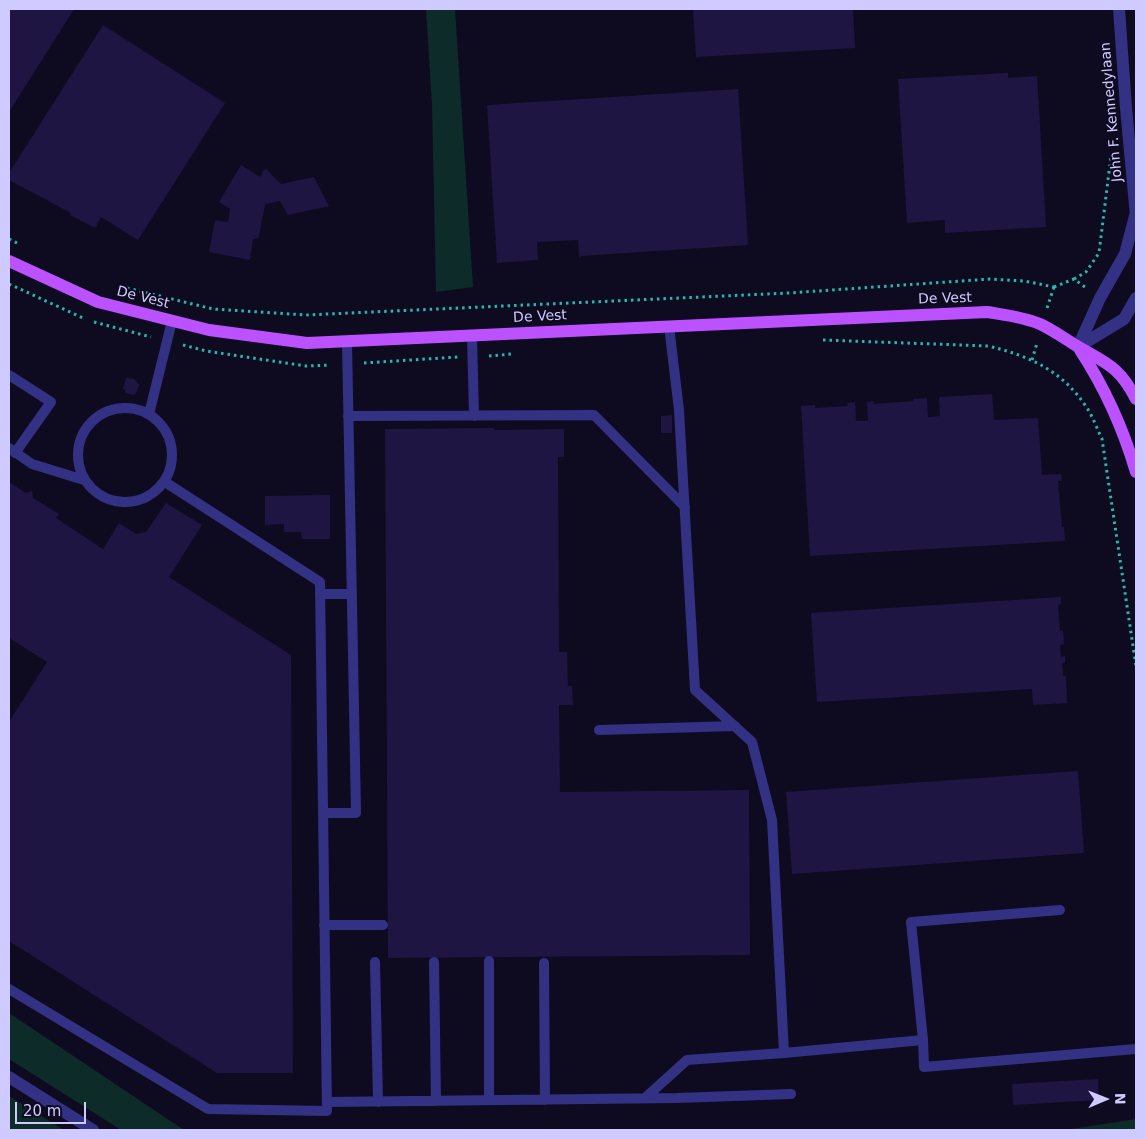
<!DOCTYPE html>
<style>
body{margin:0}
#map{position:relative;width:1145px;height:1139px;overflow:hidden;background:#0e0b20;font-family:"DejaVu Sans",sans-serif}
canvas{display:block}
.frame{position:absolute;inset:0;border:10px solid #cfcaff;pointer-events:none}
.north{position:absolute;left:1080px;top:1074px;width:50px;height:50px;-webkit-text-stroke:4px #0e0b20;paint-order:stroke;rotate:89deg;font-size:14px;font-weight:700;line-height:20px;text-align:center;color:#cfcaff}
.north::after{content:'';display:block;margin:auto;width:18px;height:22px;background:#cfcaff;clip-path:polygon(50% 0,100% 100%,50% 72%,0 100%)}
.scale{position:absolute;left:15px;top:1102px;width:71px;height:22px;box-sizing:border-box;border:2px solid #cfcaff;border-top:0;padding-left:6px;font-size:15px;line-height:18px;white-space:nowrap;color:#cfcaff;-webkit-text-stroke:4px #0e0b20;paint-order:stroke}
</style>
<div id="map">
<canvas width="1145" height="1139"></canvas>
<div class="frame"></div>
<div class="north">N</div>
<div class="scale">20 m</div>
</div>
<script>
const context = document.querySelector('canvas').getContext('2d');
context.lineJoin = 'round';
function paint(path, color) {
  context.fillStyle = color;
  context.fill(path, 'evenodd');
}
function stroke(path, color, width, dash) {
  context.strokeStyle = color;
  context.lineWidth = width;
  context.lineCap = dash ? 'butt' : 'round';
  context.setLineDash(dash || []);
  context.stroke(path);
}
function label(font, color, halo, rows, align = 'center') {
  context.font = font + ' "DejaVu Sans",sans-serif';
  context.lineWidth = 4;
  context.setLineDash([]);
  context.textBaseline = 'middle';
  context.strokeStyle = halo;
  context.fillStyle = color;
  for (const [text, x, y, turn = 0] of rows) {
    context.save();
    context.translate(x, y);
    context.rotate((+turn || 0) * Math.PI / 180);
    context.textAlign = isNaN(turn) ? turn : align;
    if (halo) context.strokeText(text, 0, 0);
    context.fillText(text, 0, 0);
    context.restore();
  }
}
paint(new Path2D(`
 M426 9H455L473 287 436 292 432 105Z
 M9 1013 15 1017 184 1130H121L9 1059Z
 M9 1096 64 1130H9Z
 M1136 1119V1130H1065Z`), '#0d2b29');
paint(new Path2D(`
 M9 9H74L9 112Z
 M693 9H853L855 48 696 57Z
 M103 25 225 103 138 240 101 217 95 228 70 215 71 213 9 180V173Z
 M1008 73V78L1037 76 1046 227 945 233V220L907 223 898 79Z
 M738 89 748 245 581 256V257L579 258 578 240 537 242 538 260 497 263 487 105Z
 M241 165 260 177 265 168 281 184 314 177 329 206 288 215 280 201 265 204 259 236 258 238 253 239 250 260 209 252 215 220 228 222 230 209 219 202Z
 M126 378 134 379 139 384 136 393 134 395 125 393V389H123Z
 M992 394 994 420 1038 418 1042 475 1061 474 1062 481H1058L1062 527H1064L1065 541 810 556 801 406 815 405V408L848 406 847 403 855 402 856 421H868L867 402 874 401V404L913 401V399L927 398 928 417 940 416 939 397Z
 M672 415V433H661V416Z
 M494 428V430L564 429V457H558L559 652H567L568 686H572L573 705H559L560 792 749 790 750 955 388 958 385 429Z
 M9 482 26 493 32 491 33 498 59 514 56 518 103 549 119 523 136 534 146 532 166 503 202 525 169 577 291 655 293 1073H217L9 941V722L47 662 9 638Z
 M330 495V539H302L301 532H284V524L265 525V496Z
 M1061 597V604L1058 605 1060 631 1063 630 1064 644 1060 645 1061 657 1065 656V663H1062L1063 676H1066L1067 703 1033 705 1032 689 817 702 811 613Z
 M1078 771 1084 853 792 874 786 792Z
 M1098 1079 1099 1100 1013 1105 1012 1084Z`), '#1e1543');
stroke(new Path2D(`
 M9 239 17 243
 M1074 279 1086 272 1099 253 1111 156
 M9 284 83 318
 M1054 287 1074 279 1085 287
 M127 288 213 309 306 315 789 293 990 279 1024 281 1054 287
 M1047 308 1054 287
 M94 322 151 337
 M823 340 988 346C1030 356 1063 371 1087 408 1093 417 1097 429 1102 439L1136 666
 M183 345 206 351 306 366 330 365
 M489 356 512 354
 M1032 360 1037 343
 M364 363 458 357`), '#23baaf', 3, [2.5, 4]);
stroke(new Path2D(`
 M472 336 474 416
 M9 375 51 402 15 453
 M78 455a47 47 0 1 1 94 0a47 47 0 1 1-94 0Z
 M149 414 172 321
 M348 416 594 415 685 507
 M9 448 32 464 84 480
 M320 594H351
 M599 730 735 726
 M323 813H356L347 342
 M324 925H383
 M489 961V1100
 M375 962 378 1102
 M434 962 436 1101
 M544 963 545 1100
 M9 989 208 1109 327 1111 320 582 165 482
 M923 1040 924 1067 1136 1049
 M784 1053 923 1040 911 922 1060 910
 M645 1098 687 1060 784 1053 772 820 752 742 695 690 679 410 669 326
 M327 1102 677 1098 791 1094`), '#333183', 10);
stroke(new Path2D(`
 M1119 9 1126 108 1136 216
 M1078 347 1100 298 1125 254 1136 212
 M1078 347 1124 319 1136 298
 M9 1077 93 1130`), '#333183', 12);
stroke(new Path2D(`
 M9 261 98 302 209 330 307 343 987 312C1005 315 1023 317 1040 324 1053 330 1065 339 1077 346 1107 364 1119 366 1136 399
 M1080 350C1105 388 1123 428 1136 472`), '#bc51ff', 12);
label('14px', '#cfcaff', '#0e0b20', [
 ["John F. Kennedylaan",1112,112,-95],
 ["De Vest",143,298,14],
 ["De Vest",945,299,-2],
 ["De Vest",540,317,-3]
]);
</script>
